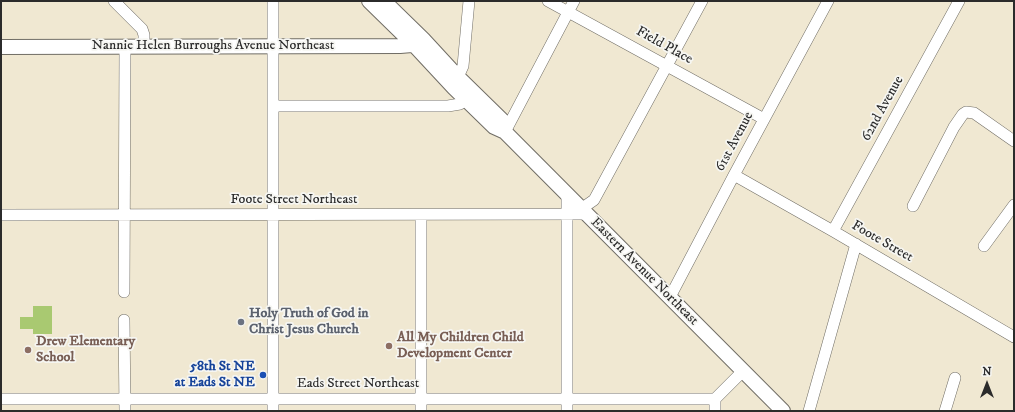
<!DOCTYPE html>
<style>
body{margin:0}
#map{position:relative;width:1015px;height:412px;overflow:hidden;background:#f0e8d2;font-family:"IM FELL DW Pica",serif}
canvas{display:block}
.frame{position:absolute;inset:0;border:2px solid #2b2b2b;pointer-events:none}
.north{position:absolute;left:967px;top:364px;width:40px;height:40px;-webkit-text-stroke:3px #f6f6f2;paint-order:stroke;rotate:0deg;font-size:11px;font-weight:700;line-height:16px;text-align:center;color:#2b2b2b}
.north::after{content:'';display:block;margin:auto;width:14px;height:18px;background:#2b2b2b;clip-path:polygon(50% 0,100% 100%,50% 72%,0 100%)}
</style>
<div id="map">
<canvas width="1015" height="412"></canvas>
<div class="frame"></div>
<div class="north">N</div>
</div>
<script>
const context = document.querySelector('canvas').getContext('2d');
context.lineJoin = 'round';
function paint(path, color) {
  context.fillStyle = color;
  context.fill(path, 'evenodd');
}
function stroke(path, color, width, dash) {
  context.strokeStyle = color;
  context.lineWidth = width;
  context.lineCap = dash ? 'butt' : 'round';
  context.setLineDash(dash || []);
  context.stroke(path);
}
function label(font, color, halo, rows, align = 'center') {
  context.font = font + ' "IM FELL DW Pica",serif';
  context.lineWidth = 3.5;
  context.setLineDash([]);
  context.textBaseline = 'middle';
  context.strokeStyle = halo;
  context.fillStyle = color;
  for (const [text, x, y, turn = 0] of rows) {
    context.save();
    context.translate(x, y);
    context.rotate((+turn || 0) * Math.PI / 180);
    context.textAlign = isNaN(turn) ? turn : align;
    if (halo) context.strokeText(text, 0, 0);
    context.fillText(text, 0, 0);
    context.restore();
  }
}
paint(new Path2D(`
 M33 306H52V334H33V329H20V317H33Z`), '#a9c971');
const minor = new Path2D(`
 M114 1 142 29 144 35V46
 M548 1 764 119
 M458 77 463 66 469 1
 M273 106H448L460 104 466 100
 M505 132 574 1
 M734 175 833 231 1014 337
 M567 194V411
 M913 206 954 127 963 114 966 112 974 113 1014 141
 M581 209 594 200 702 1
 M1 215 587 214
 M421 215V411
 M833 231 959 1
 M984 246 1014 205
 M124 292 125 47
 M670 297 734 175 828 1
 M124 320 125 411
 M1 399H715
 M273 411V1
 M715 411V399L743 371
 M809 411 856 244
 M945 411 955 378`);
const major = new Path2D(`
 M369 1 414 45 454 88 494 127 505 132 783 411
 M384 1 423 39 458 77 503 121 505 132
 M1 47 400 46 412 45 423 39`);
stroke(minor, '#706d65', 12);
stroke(major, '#706d65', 16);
stroke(minor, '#fff', 11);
stroke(major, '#fff', 14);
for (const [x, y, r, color] of [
 [241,322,4,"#6b7280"],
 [389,346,4,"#8d6e63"],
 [28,350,4,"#8d6e63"],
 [263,375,4,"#1a4fb4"]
]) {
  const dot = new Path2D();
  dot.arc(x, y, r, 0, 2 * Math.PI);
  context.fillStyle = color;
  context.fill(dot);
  stroke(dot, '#f6f6f2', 1.5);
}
label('14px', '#2b2b2b', '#f6f6f2', [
 ["Nannie Helen Burroughs Avenue Northeast",213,46],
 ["Field Place",664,46,29],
 ["62nd Avenue",883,109,-61],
 ["61st Avenue",735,142,-62],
 ["Foote Street Northeast",294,200],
 ["Foote Street",882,242,30],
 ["Eastern Avenue Northeast",644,272,45],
 ["Eads Street Northeast",358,384]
]);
label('bold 14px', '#5b616d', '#f6f6f2', [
 ["Holy Truth of God in",249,314],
 ["Christ Jesus Church",249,330]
], 'left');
label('bold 14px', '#785e54', '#f6f6f2', [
 ["All My Children Child",397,338],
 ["Development Center",397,354],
 ["Drew Elementary",36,342],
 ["School",36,358]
], 'left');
label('bold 14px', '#164399', '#f6f6f2', [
 ["58th St NE",255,367],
 ["at Eads St NE",255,383]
], 'right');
</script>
